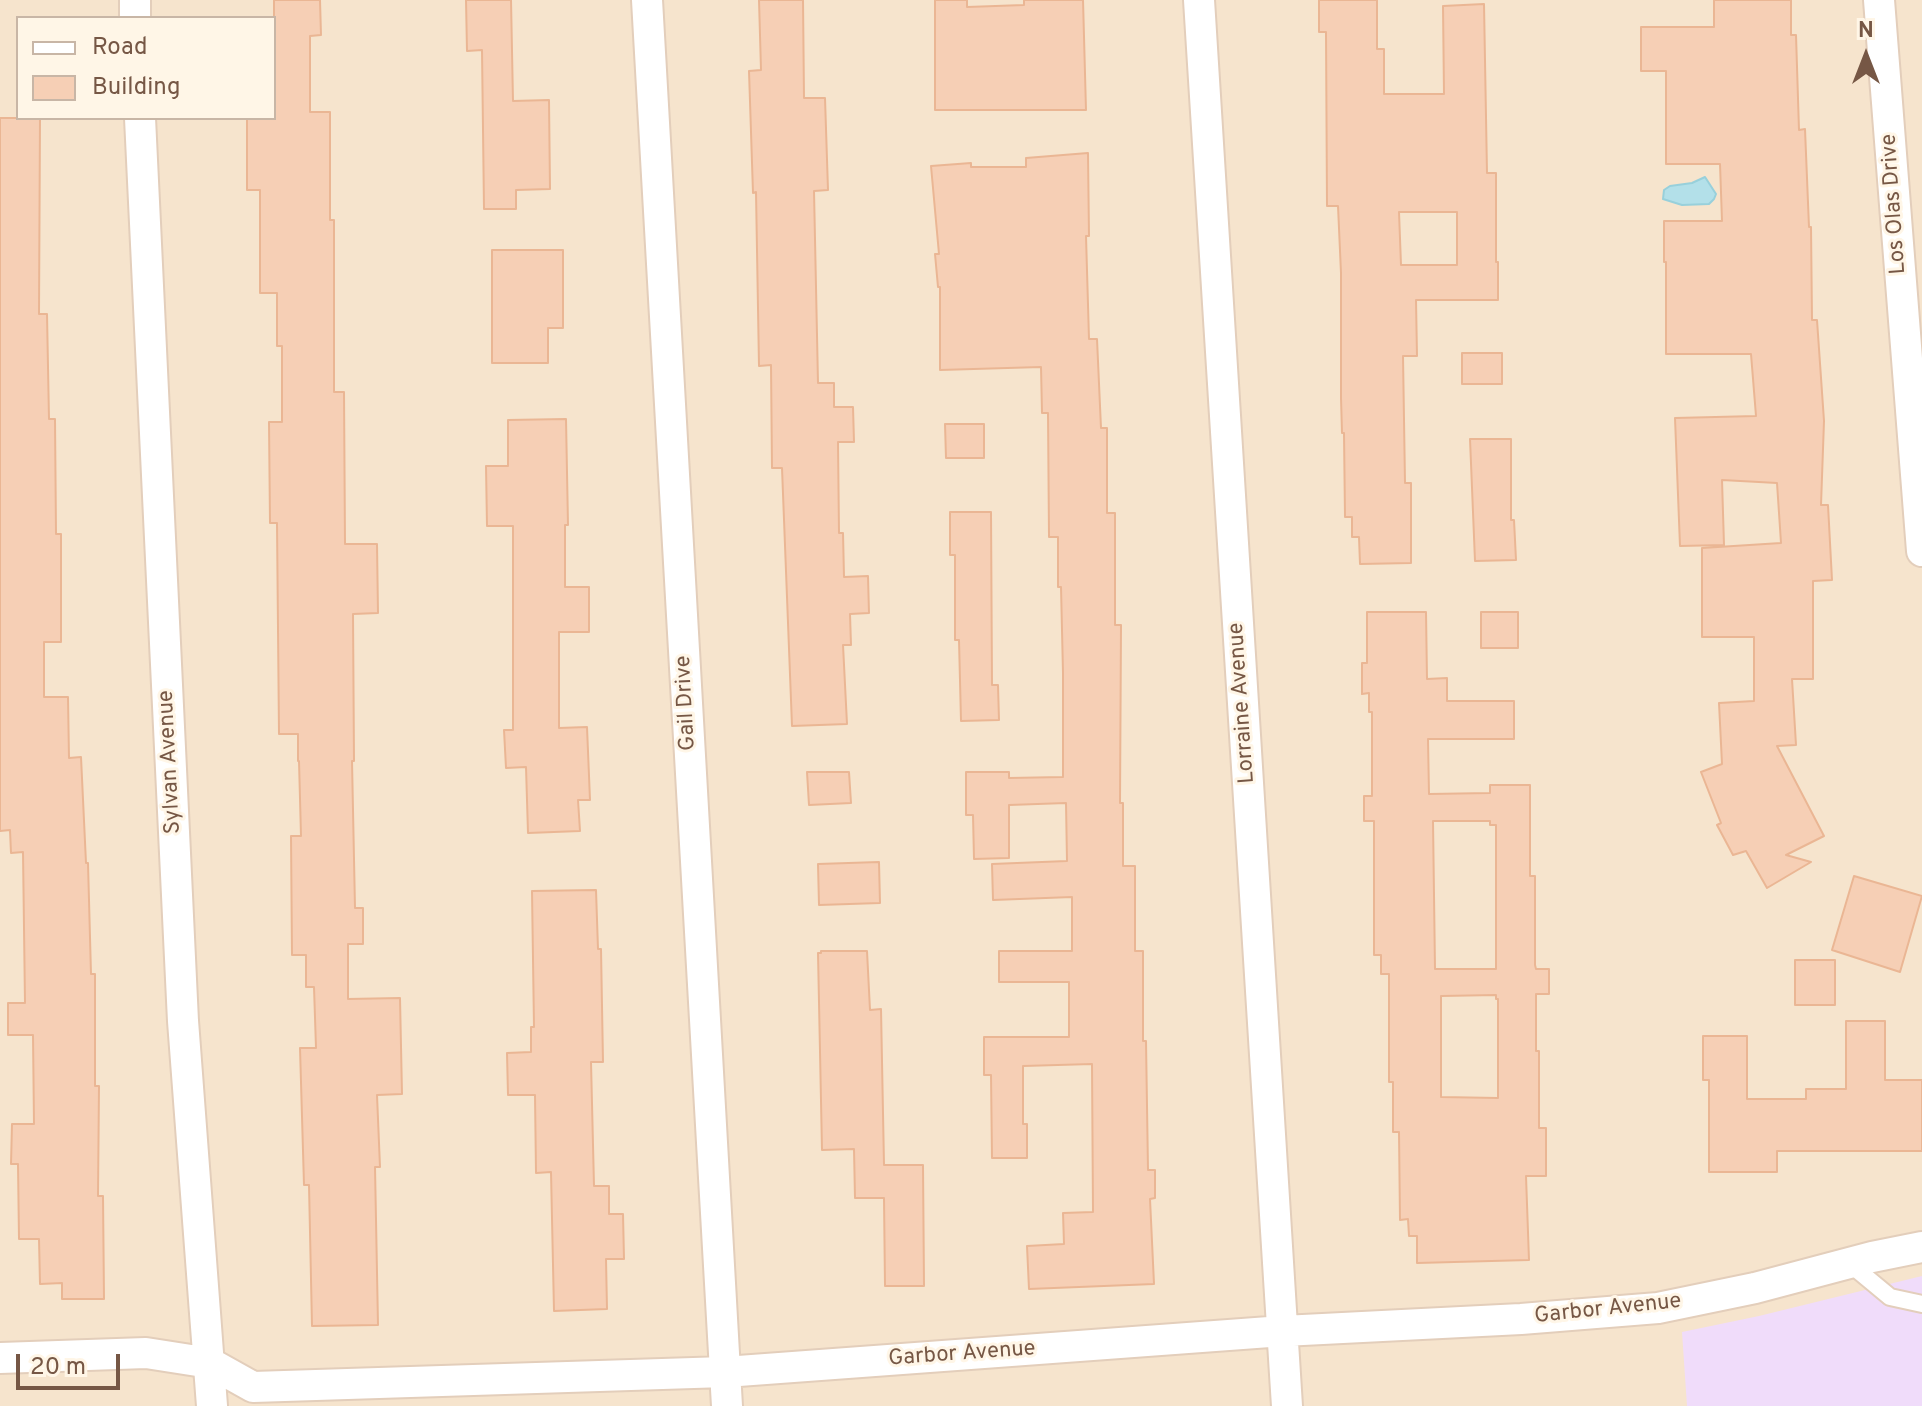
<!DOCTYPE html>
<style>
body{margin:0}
#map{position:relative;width:1922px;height:1406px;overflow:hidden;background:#fef2df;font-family:Overpass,sans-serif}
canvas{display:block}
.legend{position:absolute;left:16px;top:16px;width:260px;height:104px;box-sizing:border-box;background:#fff6e7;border:2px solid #c8b6a6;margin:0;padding:10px 14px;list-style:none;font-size:24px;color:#765745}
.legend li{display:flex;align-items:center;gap:16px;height:40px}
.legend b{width:40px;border:2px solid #c8b6a6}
.north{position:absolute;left:1826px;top:16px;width:80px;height:80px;-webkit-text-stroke:6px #fff6e7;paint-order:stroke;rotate:0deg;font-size:22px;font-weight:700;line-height:32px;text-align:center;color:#765745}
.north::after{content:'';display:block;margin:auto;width:28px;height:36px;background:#765745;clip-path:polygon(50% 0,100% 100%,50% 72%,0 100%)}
.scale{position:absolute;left:16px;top:1354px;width:104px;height:36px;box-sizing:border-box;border:4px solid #765745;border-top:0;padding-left:10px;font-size:24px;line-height:28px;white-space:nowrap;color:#765745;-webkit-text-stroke:6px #fff6e7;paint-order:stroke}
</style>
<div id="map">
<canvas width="1922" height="1406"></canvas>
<ul class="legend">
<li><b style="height:10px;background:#fff"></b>Road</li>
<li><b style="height:22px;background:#f6cfb5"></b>Building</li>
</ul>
<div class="north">N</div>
<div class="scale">20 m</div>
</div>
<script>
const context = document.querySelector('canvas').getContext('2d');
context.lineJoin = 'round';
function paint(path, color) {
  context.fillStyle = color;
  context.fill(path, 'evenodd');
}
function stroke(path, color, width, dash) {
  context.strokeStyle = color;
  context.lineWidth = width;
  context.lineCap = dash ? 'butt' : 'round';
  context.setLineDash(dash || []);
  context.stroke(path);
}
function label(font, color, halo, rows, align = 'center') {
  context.font = font + ' Overpass,sans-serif';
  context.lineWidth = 6;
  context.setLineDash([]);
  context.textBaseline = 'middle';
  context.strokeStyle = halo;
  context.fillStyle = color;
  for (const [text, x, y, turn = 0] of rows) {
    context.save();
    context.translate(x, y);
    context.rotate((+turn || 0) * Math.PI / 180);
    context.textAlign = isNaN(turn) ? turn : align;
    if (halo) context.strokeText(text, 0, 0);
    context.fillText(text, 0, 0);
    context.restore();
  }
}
paint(new Path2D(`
 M0 0H1922V1406H0ZM18 18H274V118H18Z`), '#f6e4cd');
paint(new Path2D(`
 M1922 1276V1406H1687L1682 1332 1759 1316Z`), '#f0dcfa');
const water = new Path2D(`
 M1705 177 1716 194 1714 199 1709 204 1682 205 1663 199 1664 190 1670 186 1692 183Z`);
paint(water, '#b3e0e9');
stroke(water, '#98d0db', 2);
const building = new Path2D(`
 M274 0H320L321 35 310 36V112H330V220H334V392H344L345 544H377L378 613 353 614 354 761H352L355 908H363V944H348V999L400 998 402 1094 377 1095 380 1167H375L378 1325 312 1326 309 1185H304L300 1048H316L314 987H306V955H292L291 836H301L299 761H298V734H279L277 523H270L269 422H282V346H277V293H260V190H247V118H274Z
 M466 0H511L513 101 549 100 550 189 516 190V209H484L482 50 467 51Z
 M759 0H803L804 98H825L828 190 814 191 818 383H834V407H853L854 442H838L839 533H843L844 577 868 576 869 613 850 614 851 645H843L847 724 792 726 782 468H772L771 365 759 366 756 192 753 193 749 71 761 70Z
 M935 0H967V7L1024 5V0H1083L1086 110H935Z
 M1319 0H1377V49H1384V94H1444L1443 6 1484 4 1487 173H1496V262H1498V300H1416L1417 356H1403L1405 483H1411V563L1360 564 1359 537H1352V517H1345L1344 433H1342L1341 398V273L1338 206H1327L1326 32H1319ZM1399 212H1457V265H1401Z
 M1714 0H1791V35H1796L1799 130 1805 129 1809 227H1811L1812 320H1817L1824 421 1821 505H1828L1832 580 1813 581V679H1792L1796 745 1777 746 1824 836 1786 855 1811 862 1767 888 1746 851 1733 855 1717 825 1721 823 1701 772 1722 764 1719 703 1754 701V637H1702V548L1781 543 1777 483 1722 480 1724 545 1680 546 1675 418 1756 416 1751 354H1666V262H1664V221H1722L1720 164H1666V71H1641V27H1714Z
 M0 118H40L39 314H47L49 419H55L56 534H61V642H44V697H68L69 758 81 757 86 863H88L91 974H95V1086H99L98 1196H103L104 1299H62V1283L40 1284 39 1239H19L18 1164H11L12 1124H34L33 1035H8V1003H25L23 852 11 853 10 830 0 831Z
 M1088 153 1089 236H1086L1089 339H1097L1101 428H1107V513H1115V625H1121L1120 803H1123V866H1135V951H1143V1041H1146L1148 1170H1155V1198L1150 1199 1154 1284 1029 1289 1027 1246 1064 1244 1063 1213 1093 1212 1092 1064 1023 1066V1124H1027V1158H992L991 1075H984V1037H1069V982H999V951H1072V897L993 900 992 864 1067 861 1066 803 1009 805V858L974 859 973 815H966V772H1009V778L1063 777V673L1061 587H1058V537H1049L1048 413H1042L1041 367 940 370V287H938L935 254H939L931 166 971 163V167H1026V158Z
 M492 250H563V328H548V363H492Z
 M1462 353H1502V384H1462Z
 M566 419 568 525H565V587H589V632H559V728L587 727 590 800H578L580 831 528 833 526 767 506 768 504 730H513V526H487L486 466H508V420Z
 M945 424H984V458H946Z
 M1470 439H1511V520H1514L1516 560 1475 561Z
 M950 512H991L992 685H998L999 720 961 721 959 640H955V555H950Z
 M1367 612H1426L1427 679 1447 678V701H1514V739H1428L1429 794 1490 793V785H1530V876H1535V965L1536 969H1549V994H1536V1051H1539V1128H1546V1176H1526L1529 1260 1417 1263V1236H1409L1408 1219 1400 1220 1399 1132H1393V1082H1389V974H1381V955H1374V821H1364V796H1372V712H1369V693L1362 694V663H1367ZM1433 821H1490V825H1496V969H1435ZM1496 995V999H1498V1098L1441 1097V996Z
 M1481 612H1518V648H1481Z
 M807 772H849L851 803 809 805Z
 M879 862 880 903 819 905 818 864Z
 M1854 876 1922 896 1900 972 1832 950Z
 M596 890 598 949H601L603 1062H591L594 1186H609V1214H623L624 1259H606L607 1309 554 1311 551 1172 536 1173 535 1095H508L507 1053 531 1052V1027H534L532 891Z
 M821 951H867L870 1010 881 1009 884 1165H923L924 1286H885L884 1198H855L854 1149 822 1150 818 953H821Z
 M1795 960H1835V1005H1795Z
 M1846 1021H1885V1080H1922V1151H1777V1172H1709V1080H1703V1036H1747V1099H1806V1089H1846Z`);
paint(building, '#f6cfb5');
stroke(building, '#eab694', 2);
const lane = new Path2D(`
 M1849 1263 1890 1297 1922 1304`);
const street = new Path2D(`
 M135 0V18
 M647 0 727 1406
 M1199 0 1287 1406
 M1879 0 1922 551
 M140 118 183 1021 212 1406
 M0 1358 146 1353 210 1363 253 1387 725 1372 1283 1331 1521 1319 1658 1308 1755 1288 1872 1257 1922 1247`);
stroke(lane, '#e3cebb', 20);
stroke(street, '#e3cebb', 34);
stroke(lane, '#fff', 16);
stroke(street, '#fff', 30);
label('22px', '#765745', '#fff6e7', [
 ["Los Olas Drive",1895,204,-94],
 ["Gail Drive",687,703,-93],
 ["Lorraine Avenue",1243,703,-94],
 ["Sylvan Avenue",171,762,-93],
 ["Garbor Avenue",1608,1310,-6],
 ["Garbor Avenue",962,1355,-4]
]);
</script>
